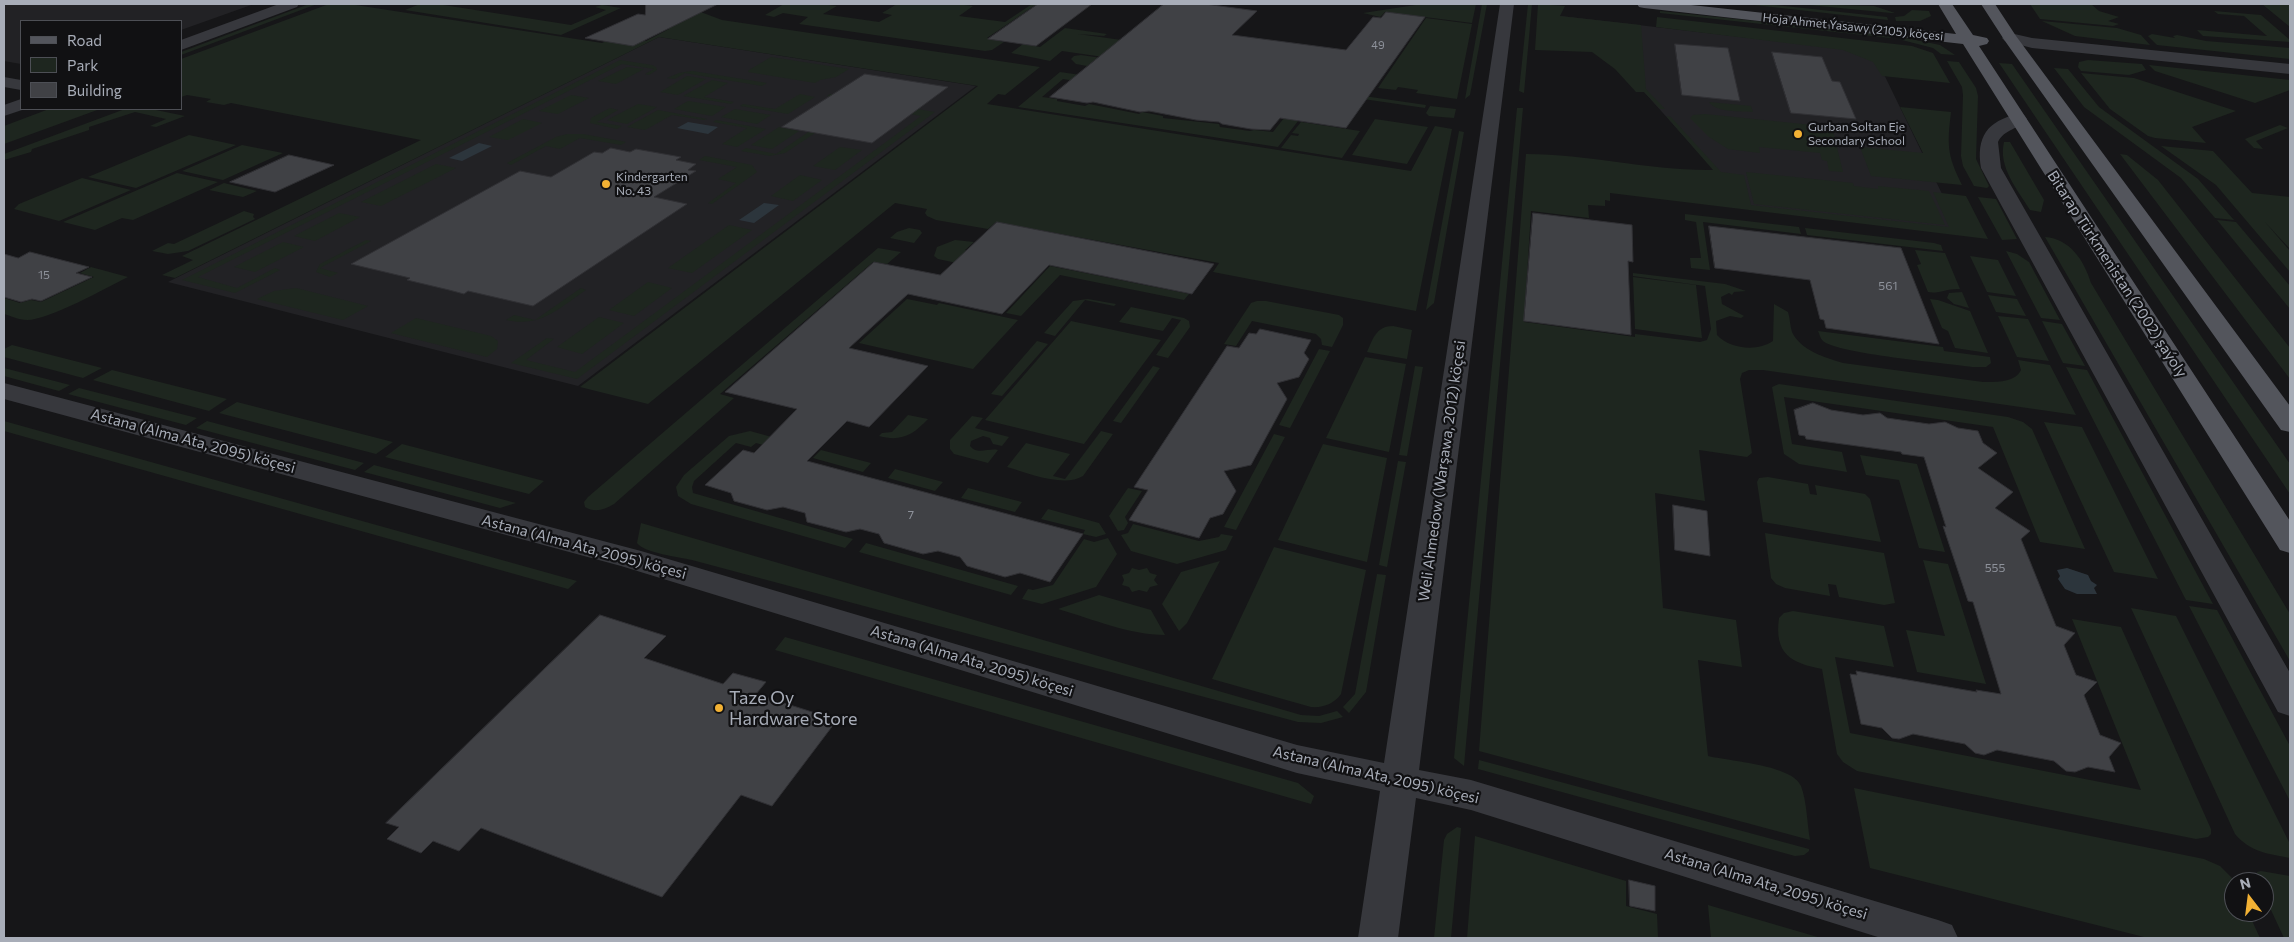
<!DOCTYPE html>
<meta charset="utf-8">
<style>
body{margin:0}
#map{position:relative;width:2294px;height:942px;overflow:hidden;background:#161618;font-family:Commissioner,sans-serif}
canvas{display:block}
.frame{position:absolute;inset:0;border:5px solid #a8adb8;pointer-events:none}
.legend{position:absolute;left:20px;top:20px;width:162px;height:90px;box-sizing:border-box;background:#111113;border:1px solid #4d4f55;margin:0;padding:6px 9px;list-style:none;font-size:15px;color:#a8adb8}
.legend li{display:flex;align-items:center;gap:10px;height:25px}
.legend b{width:25px;border:1px solid #4d4f55}
.north{position:absolute;left:2224px;top:872px;width:50px;height:50px;box-sizing:border-box;background:#111113;border:1px solid #4d4f55;border-radius:50%;rotate:345deg;font-size:14px;font-weight:700;line-height:20px;text-align:center;color:#a8adb8}
.north::after{content:'';display:block;margin:auto;width:18px;height:22px;background:#f2b134;clip-path:polygon(50% 0,100% 100%,50% 72%,0 100%)}
</style>
<div id="map">
<canvas width="2294" height="942"></canvas>
<div class="frame"></div>
<ul class="legend">
<li><b style="height:6px;background:#53555c"></b>Road</li>
<li><b style="height:14px;background:#1e261f"></b>Park</li>
<li><b style="height:14px;background:#404145"></b>Building</li>
</ul>
<div class="north">N</div>
</div>
<script>
const context = document.querySelector('canvas').getContext('2d');
context.lineJoin = 'round';
function paint(path, color) {
  context.fillStyle = color;
  context.fill(path, 'evenodd');
}
function stroke(path, color, width, dash) {
  context.strokeStyle = color;
  context.lineWidth = width;
  context.lineCap = dash ? 'butt' : 'round';
  context.setLineDash(dash || []);
  context.stroke(path);
}
function label(font, color, halo, rows, align = 'center') {
  context.font = font + ' Commissioner,sans-serif';
  context.lineWidth = 4.5;
  context.setLineDash([]);
  context.textBaseline = 'middle';
  context.strokeStyle = halo;
  context.fillStyle = color;
  for (const [text, x, y, turn = 0] of rows) {
    context.save();
    context.translate(x, y);
    context.rotate((+turn || 0) * Math.PI / 180);
    context.textAlign = isNaN(turn) ? turn : align;
    if (halo) context.strokeText(text, 0, 0);
    context.fillText(text, 0, 0);
    context.restore();
  }
}
paint(new Path2D(`
 M4 4H254L181 30V21H21V64L4 61Z
 M1552 15 1845 49 1878 62 1960 231 1747 207 1612 56Z
 M659 37 976 86 578 386 168 282Z`), '#222225');
paint(new Path2D(`
 M309 4H317L181 55V52Z
 M329 4H349L602 43 615 37 646 41 669 29 640 24 698 11 722 20 1040 67 1005 95 998 94 987 104 1411 171 1435 126 1452 129 1416 311 1213 272 1219 263 996 222 988 229 936 220 927 216 925 213 927 209 895 203 648 404 580 387 978 86 659 37 175 278 162 275 193 260 182 256 421 140 231 103 224 105 206 102 211 99 187 95 181 97V59Z
 M420 4H437L571 25 606 10 595 7 602 5 621 8 561 35 405 10Z
 M784 4H820L837 6 823 14 879 22 892 15 882 13 897 4H956L973 6 959 16 1005 22 1032 4H1037L987 38 1004 42 992 50 985 51 799 24 808 17 783 13 774 17 765 15Z
 M1422 4H1476L1472 23 1385 12 1380 17 1363 13Z
 M1482 4H1487L1470 95 1465 99Z
 M1528 4H1532L1524 93 1519 91Z
 M1538 4 1565 6 1560 16 1641 25 1646 89 1665 109H1660L1644 92H1636L1615 69 1592 52 1535 50Z
 M1745 4H1766L1887 17 1888 20Z
 M1799 4 1874 6 1895 13H1891Z
 M2030 4H2091L2099 11 2119 17 2108 21 2119 24 2113 26 2040 19Z
 M2262 4H2290V27Z
 M1912 10 1929 11 1931 16 1920 21H1896L1895 17 1904 16Z
 M1660 11 1890 35 1891 38 1660 13Z
 M2214 11 2261 15 2290 40V42L2203 36 2197 30 2267 36 2244 16 2218 14Z
 M1657 17 1912 46 1933 53 1950 83 1882 76 1873 62 1843 50 1656 27Z
 M1426 18 1472 24 1457 99 1416 93 1418 90 1398 87 1396 90 1378 88Z
 M2042 21 2117 28 2141 35 2150 45 2075 36Z
 M1065 28 1107 34 1104 36 1078 34 1158 45 1138 62 1062 51 1050 61 1011 53 1023 44 1040 47Z
 M2152 34 2175 38 2173 36 2177 35 2206 41 2290 48V59L2157 45 2148 36Z
 M1901 37 1940 45 1955 55 1941 54 1933 48 1902 40Z
 M1081 55 1426 105 1425 108 1095 60 1087 66 1076 64 1071 59 1074 56Z
 M771 57 849 69 836 77 820 80 815 83 748 72 749 70Z
 M620 60 652 65 656 67 657 70 649 75 645 74 654 69 622 64 198 277 237 288 275 268 280 270 235 293 182 280Z
 M2088 60 2142 64 2146 70 2129 75 2081 71 2078 67 2079 62Z
 M1947 61 1959 62 1976 88 1978 96 1976 159 1989 186 1987 188 1974 186 1963 166 1961 156 1963 95 1962 87Z
 M1999 63 2012 64 2290 464V494Z
 M2149 65 2290 80V90L2255 103 2155 71Z
 M627 67 644 69 616 84 598 81Z
 M2054 68 2068 69 2099 107 2198 179 2234 220 2215 218 2181 178 2084 107Z
 M691 71H693L767 83 762 86 685 73 675 79 667 78 679 73Z
 M1060 72 1095 77 1088 83 1063 79 1042 97 1057 99V101L1085 106 1089 104 1139 114 1142 112 1163 116V118L1219 124 1220 127 1250 131 1254 130 1273 132 1288 113 1308 108 1278 147 1018 107Z
 M2081 73 2134 78 2236 111 2192 127 2206 143 2155 138 2148 136 2110 109Z
 M687 76 706 79 678 95 660 92Z
 M712 80 728 83 704 97 734 102 731 104 683 96Z
 M800 94 815 97 788 114 740 106 743 104 775 109Z
 M830 94 855 98 856 106 785 153 770 156 741 151 746 148 776 154 854 101 827 96Z
 M571 95 589 98 558 114 539 111Z
 M688 101 726 107 712 116 674 109Z
 M1709 102 1751 106 1753 112C1741 111 1716 113 1709 102Z
 M638 104 657 107 627 124 607 120Z
 M893 105 935 112 577 379 511 363 547 338 554 339 526 360 575 372 921 116 882 109Z
 M1430 106 1456 109 1454 118 1429 116 1426 113Z
 M1900 107 1951 112C1947 145 1947 155 1962 185L1871 176 1860 147 1923 153Z
 M610 108 618 110 597 122 622 126 617 129 590 123 591 118Z
 M1517 108H1523L1464 766 1454 758Z
 M49 109H100L4 144V126Z
 M125 109H151L185 116 156 127 150 126 166 119 135 112 89 127V130L32 149 31 152 4 160V154Z
 M735 109 771 115 757 124 721 117Z
 M658 110 707 119 704 120 672 115 645 130 627 127Z
 M1705 114 1832 127 1843 172 1829 171 1827 161 1822 160 1820 153 1759 147 1760 153 1728 149 1709 137 1690 118 1693 115Z
 M1666 116 1671 117 1721 172 1744 175 1751 205 1949 227 1933 192 1966 196 1988 239 1610 193V201L1605 200V206L1588 205 1589 218 1531 211 1524 322 1635 337V334L1700 342 1707 340 1711 329 1705 286 1633 276V273L1725 284 1746 291 1734 292 1732 295 1729 293 1721 297 1722 304 1744 316 1741 318 1730 316 1716 321 1717 335C1730 349 1757 352 1773 341L1774 304 1788 312C1790 318 1790 326 1792 332 1800 350 1826 358 1843 363L1983 382C1995 382 2015 383 2021 370L2018 360 2050 365 2076 415 1763 370H1749L1742 373 1740 379 1752 453 1747 457 1699 450 1705 501 1655 493 1663 608 1736 620 1742 667 1698 660 1708 756C1728 761 1793 765 1801 786 1807 802 1807 823 1810 840L1479 751 1526 154C1589 154 1650 171 1713 170Z
 M523 119 542 123 508 140 489 137Z
 M1375 119 1428 127 1407 164 1352 155Z
 M716 120 766 129 737 147 722 144 747 128 713 122Z
 M1301 122 1360 131 1342 158 1281 148 1291 135 1298 136 1299 134 1292 133Z
 M2280 125 2288 128 2256 141 2263 149 2254 148 2245 139Z
 M779 127 799 131 772 149 751 145Z
 M1459 131 1464 132 1434 303 1426 310Z
 M567 134H583L626 142 621 145 580 138 560 149 546 146 511 165 507 163 556 137Z
 M189 135 236 145 136 188 88 177Z
 M2004 142H2010L2044 200 2041 212 2030 210C2017 189 1998 167 2004 142Z
 M242 145 283 153 223 180 182 171Z
 M2161 146 2213 151 2252 193 2290 197V249L2265 222 2290 251V272L2216 185Z
 M840 147 862 150 835 170 813 166Z
 M2120 154 2127 155 2158 180 2290 348V379Z
 M705 156 752 165 757 172 712 204 708 203 736 183 718 179 737 167 699 160Z
 M436 164 456 168 381 206 361 202Z
 M1746 172 1853 183 1854 186 1878 189V186L1929 191 1945 225 1754 204Z
 M177 173 218 182 133 220 122 218 95 230 63 222Z
 M800 175 822 180 793 201 771 196Z
 M82 178 131 190 59 221 14 209 19 204Z
 M224 183 257 191 243 197 209 190Z
 M1978 197 1996 199 2017 239 2002 240Z
 M244 211 254 214 253 217 255 219 188 251 168 254 152 251 168 243 174 244Z
 M339 213 360 217 315 241 294 236Z
 M1685 214 1799 227 1801 234 1703 222 1710 270 1691 268 1690 258H1701L1696 222 1685 220Z
 M2217 220 2236 222 2290 286V309Z
 M729 225 752 230 692 273 668 268Z
 M909 228 920 230 922 233 914 243 890 238 897 232Z
 M1805 228 1934 243 1941 245 1943 251 1807 235Z
 M2045 237C2070 239 2084 260 2091 283L2290 614V661Z
 M366 240 371 241 320 268 338 273 330 277 316 272 320 264Z
 M955 240 974 242 965 250 979 253 966 265 938 259 934 256 937 247Z
 M283 242 304 247 255 272 234 267Z
 M878 248 901 252 887 264 873 262 720 394 734 398 614 504C604 510 595 513 585 507L584 502 588 497Z
 M1915 250 1945 253 1960 289C1948 288 1939 294 1928 292L1917 265 1921 264Z
 M2006 251 2017 254 2029 262 2060 320 2041 318Z
 M1970 256 1998 260 2016 296 1987 292Z
 M1050 266 1189 294 1184 300 1060 275 1021 316 1006 313Z
 M91 267 128 277C106 288 49 320 27 320 19 320 11 316 4 314V298L20 303 31 300 41 302 94 277 80 273Z
 M1633 277 1696 285 1702 338 1635 329Z
 M648 282 672 288 634 316 609 310Z
 M296 288 368 306 343 320 257 299 274 291Z
 M581 288 586 290C559 308 541 328 506 320L514 315 535 320Z
 M1962 292 1969 308 1954 304 1947 298 1949 293Z
 M1988 295 2017 299 2026 316 1996 312Z
 M907 299 937 305 939 303 1018 320 973 369 859 343Z
 M1088 299 1116 304 1114 306 1085 300 1055 336 1044 333 1073 301Z
 M1930 299 1938 300 1970 311 1988 353 1955 348 1948 331 1942 328Z
 M1257 301H1266L1339 315 1343 318V325L1332 347 1322 345 1321 339 1316 334 1252 321 1236 346 1224 344 1251 303Z
 M1131 307 1184 318 1189 321 1190 327 1168 358 1156 355 1181 320 1172 318 1163 331 1119 322Z
 M1998 316 2028 319 2049 361 2017 357Z
 M599 317 624 323 582 354 557 347Z
 M416 318 491 336 498 341 497 349 487 357 391 333Z
 M1071 321 1161 340 1084 444 985 420Z
 M2042 321 2062 324 2085 366 2063 363Z
 M1393 326 1412 330 1407 359 1367 352C1373 339 1376 326 1393 326Z
 M1818 331 1943 347 1944 351 1990 357 1991 363 1986 367H1972C1946 363 1839 354 1823 341 1820 338 1820 335 1818 331Z
 M1037 341 1048 344 1002 396 991 394Z
 M12 345 102 368 83 378 4 357V349Z
 M1319 349 1330 351 1290 428 1279 425Z
 M1365 357 1406 364 1389 452 1326 438Z
 M1153 366 1160 368 1121 423 1113 421Z
 M1415 366 1423 367 1407 456 1399 455Z
 M2066 367 2087 370 2213 604 2186 600Z
 M4 368 70 385 59 391 4 376Z
 M112 370 227 399 209 411 93 380Z
 M1779 384 2008 417 2023 422 2032 429 2085 549 2040 542 1993 427 1784 397 1792 444 1842 452 1847 472 1799 464 1784 454 1772 387Z
 M79 388 197 418 186 425 68 394Z
 M237 402 393 442 376 454 219 413Z
 M908 415 928 419C913 435 901 442 879 436L882 433 892 432Z
 M972 416 983 418 975 428 1009 437 1002 446 993 444 990 438 983 436 971 441 970 446C977 455 988 448 998 450L988 463 954 454 950 449V440Z
 M4 421 577 581 568 589 4 431Z
 M207 421 364 463 355 470 196 428Z
 M2044 422 2082 427 2158 579 2114 572Z
 M750 431 797 444 789 452 756 443 751 447 736 443 694 481 692 487 693 493 853 539 845 548 691 504 678 496 676 487 684 475 729 436Z
 M1101 431 1113 434 1083 476C1064 488 1028 473 1007 467L1026 443 1070 454 1053 476 1065 479Z
 M1274 434 1285 437 1236 530 1224 527Z
 M402 444 544 481 529 494 385 457Z
 M1323 444 1387 458 1367 562 1278 540Z
 M821 450 871 463 863 472 813 458Z
 M1860 455 1917 464 1945 552 1919 548 1899 480 1866 475Z
 M1398 461 1406 462 1387 567 1379 565Z
 M374 465 516 503 500 508 364 472Z
 M895 469 943 482 935 491 888 478Z
 M1768 477 1808 484 1810 494 1817 495 1815 485 1865 494 1870 499 1881 542 1763 522 1757 482 1759 478Z
 M968 488 1022 502 1015 512 961 498Z
 M1128 488 1142 491 1125 517 1128 523 1124 530 1118 531 1109 516Z
 M1048 509 1099 523 1106 534 1096 537 1083 534 1085 530 1041 519Z
 M641 523 1301 715 1319 716 1337 711 1343 717 1321 723 1298 722 692 560C679 557 644 553 637 543Z
 M1133 524 1199 541 1219 537 1221 534 1233 536 1226 550 1177 564 1131 551 1121 535 1128 533Z
 M1765 533 1884 553 1895 603 1884 605 1839 597 1836 585 1828 584 1830 596 1785 588 1776 584 1771 578Z
 M1108 538 1117 554 1096 587 1042 604 1022 599 1028 589 1033 590 1053 585 1084 539 1094 542Z
 M866 543 1018 586 1011 595 859 552Z
 M1274 547 1366 570 1341 694C1334 704 1323 708 1311 707L1212 679Z
 M1923 560 1948 564 1986 684 1917 672 1906 630 1945 636Z
 M1220 561 1187 623 1179 631 1162 604 1181 572Z
 M1132 568 1139 570 1147 568 1150 573 1157 575 1154 580 1158 585 1150 587 1147 592 1139 590 1132 592 1129 587 1122 585 1124 580 1122 575 1129 573Z
 M1377 574 1386 575 1366 692 1349 713 1343 707 1355 694Z
 M1099 595 1151 610 1165 635C1130 635 1092 619 1058 609Z
 M2189 606 2217 610 2290 746V801Z
 M2131 608 2176 616 2290 844V858C2269 854 2250 852 2235 834Z
 M1793 611 1884 626 1894 667 1835 657 1850 733 2141 790 2072 619 2121 627 2211 829V834L2208 837 2196 839 1857 771 1843 762 1837 754 1822 669C1791 663 1774 654 1779 618L1784 613Z
 M785 637 1298 783 1314 796 1311 804 775 650Z
 M1479 760 1809 849V851L1804 855 1795 856 1478 769Z
 M1854 788 2204 859 2220 866 2233 879 2234 912H2248L2260 938H2148L1870 868Z
 M1457 827 1461 828 1451 938H1434L1444 840 1447 834Z
 M1475 836 1626 881V906L1657 914 1658 938H1467Z
 M2261 871 2290 876V938H2284L2264 895V882H2258L2257 872Z
 M1708 905 1821 938H1711Z`), '#1e261f');
paint(new Path2D(`
 M688 122 718 127 708 134 677 128Z
 M479 143 492 146 462 161 449 158Z
 M764 203 779 205 754 223 739 220Z
 M2067 568 2088 575 2091 581 2097 585 2094 588 2097 594H2077L2065 589 2058 579 2060 576 2057 570Z`), '#2c353c');
const building = new Path2D(`
 M646 4H718L633 46 585 38 638 14 645 15Z
 M1038 4H1092L1036 46 988 39Z
 M1164 4H1205L1257 11 1232 35 1346 50 1373 17 1381 18 1386 12 1425 17 1346 128 1280 118 1270 130 1251 129 1222 124 1219 122 1196 120 1149 111 1140 112 1093 102 1087 103 1050 97Z
 M1675 44 1728 48 1740 101 1682 95Z
 M1772 52 1822 57 1832 81 1840 82 1856 119 1791 113Z
 M865 74 948 87 872 143 782 127Z
 M611 148 630 152 636 149 681 157 676 160 696 164 688 170 696 171 654 197 687 204 533 306 468 291 464 294 449 290 407 280 410 278 351 264 520 171 551 177 594 152 602 153Z
 M289 155 334 165 275 192 230 182Z
 M1533 213 1632 225 1633 262 1628 261 1631 335 1524 321Z
 M997 222 1214 264 1192 294 1049 265 1002 314 908 294 849 348 928 366 869 427 847 421 807 461 1083 534 1050 582 1020 573 1005 577 967 566 960 557 938 551 923 554 884 543 879 534 860 529 846 532 807 522 805 513 783 507 767 510 734 501 731 493 705 485 743 450 754 453 797 409 725 392 874 262 940 275Z
 M1709 226 1901 248 1939 344 1826 328 1824 320 1820 319 1810 280 1715 268Z
 M30 252 89 267 76 273 92 277 41 301 32 299 21 302 4 297V254L18 258Z
 M1260 329 1311 340 1304 353 1309 359 1299 377 1277 383 1287 399 1251 465 1224 471 1236 491 1223 514 1210 518 1199 538 1129 520 1148 490 1134 487 1227 346 1239 348 1249 333 1256 334Z
 M1813 403 1831 410 1863 415 1880 413 1887 418 1929 424 1945 422 1958 428 1978 431 1983 443 1997 453 1978 468 2013 492 1995 508 2030 531 2021 539 2056 626 2075 633 2064 645 2076 675 2097 682 2084 695 2100 735 2121 743 2109 757 2115 772 2088 767 2075 772 2066 771 2054 761 1997 750 1984 755 1975 753 1965 744 1913 734 1899 739 1892 738 1882 728 1861 724 1850 674 1857 675 1856 671 1977 692 1976 690 2001 694 1973 602 1968 601 1943 526 1946 527 1924 457 1902 454 1901 452 1806 439 1805 436 1799 435 1794 410Z
 M1673 505 1707 511 1710 556 1675 550Z
 M600 615 666 636 644 658 723 684 733 673 766 682 756 694 837 720 772 806 741 795 662 897 481 828 459 851 433 841 421 853 387 839 399 827 386 823Z
 M1629 880 1655 886V911L1630 906Z`);
paint(building, '#404145');
stroke(building, '#303034', 1);
paint(new Path2D(`
 M279 4H299L297 7 181 50V40Z
 M1500 4H1514L1419 770 1471 780 1938 920 1952 925 1958 938H1881L1471 810 1416 798 1398 938H1358L1380 791 1297 773 621 566 4 399V383L641 551 1297 745 1384 763Z
 M2010 33 2032 38 2290 64V74L2032 48 2005 41 2002 38 2005 35Z
 M4 77 21 80V90L4 87Z
 M21 99V109H25L4 116V105Z
 M2018 114 2024 115 2027 119C2020 129 2004 129 1998 142L2001 168 2290 673V716L2278 712 1981 168C1976 137 1987 121 2018 114Z`), '#37383d');
paint(new Path2D(`
 M1637 4H1682L1956 34 1938 4H1952L1973 35 1987 38 1989 41 1987 44 1979 46 2290 521V553L2280 550 1963 44 1644 8 1639 7Z
 M1981 4H1995L2016 36 2290 406V432L2281 430 2005 41Z`), '#53555c');
for (const [x, y, r, color] of [
 [1798,134,5,"#f2b134"],
 [606,184,5,"#f2b134"],
 [719,708,5,"#f2b134"]
]) {
  const dot = new Path2D();
  dot.arc(x, y, r, 0, 2 * Math.PI);
  context.fillStyle = color;
  context.fill(dot);
  stroke(dot, '#111113', 2);
}
label('11px', '#8e929b', null, [
 ["49",1378,45]
]);
label('12px', '#a8adb8', '#111113', [
 ["Hoja Ahmet Ýasawy (2105) köçesi",1853,27,6]
]);
label('12px', '#a8adb8', '#111113', [
 ["Gurban Soltan Eje",1808,127],
 ["Secondary School",1808,141],
 ["Kindergarten",616,177],
 ["No. 43",616,191]
], 'left');
label('12px', '#8e929b', null, [
 ["15",44,275],
 ["561",1888,286],
 ["7",911,515],
 ["555",1995,568]
]);
label('15px', '#a8adb8', '#111113', [
 ["Bitarap Türkmenistan (2002) şaýoly",2117,274,57],
 ["Astana (Alma Ata, 2095) köçesi",193,441,15],
 ["Weli Ahmedow (Warşawa, 2012) köçesi",1442,471,-82],
 ["Astana (Alma Ata, 2095) köçesi",584,547,15],
 ["Astana (Alma Ata, 2095) köçesi",972,661,17],
 ["Astana (Alma Ata, 2095) köçesi",1376,775,13],
 ["Astana (Alma Ata, 2095) köçesi",1766,884,17]
]);
label('18px', '#a8adb8', '#111113', [
 ["Taze Oy",729,698],
 ["Hardware Store",729,719]
], 'left');
</script>
